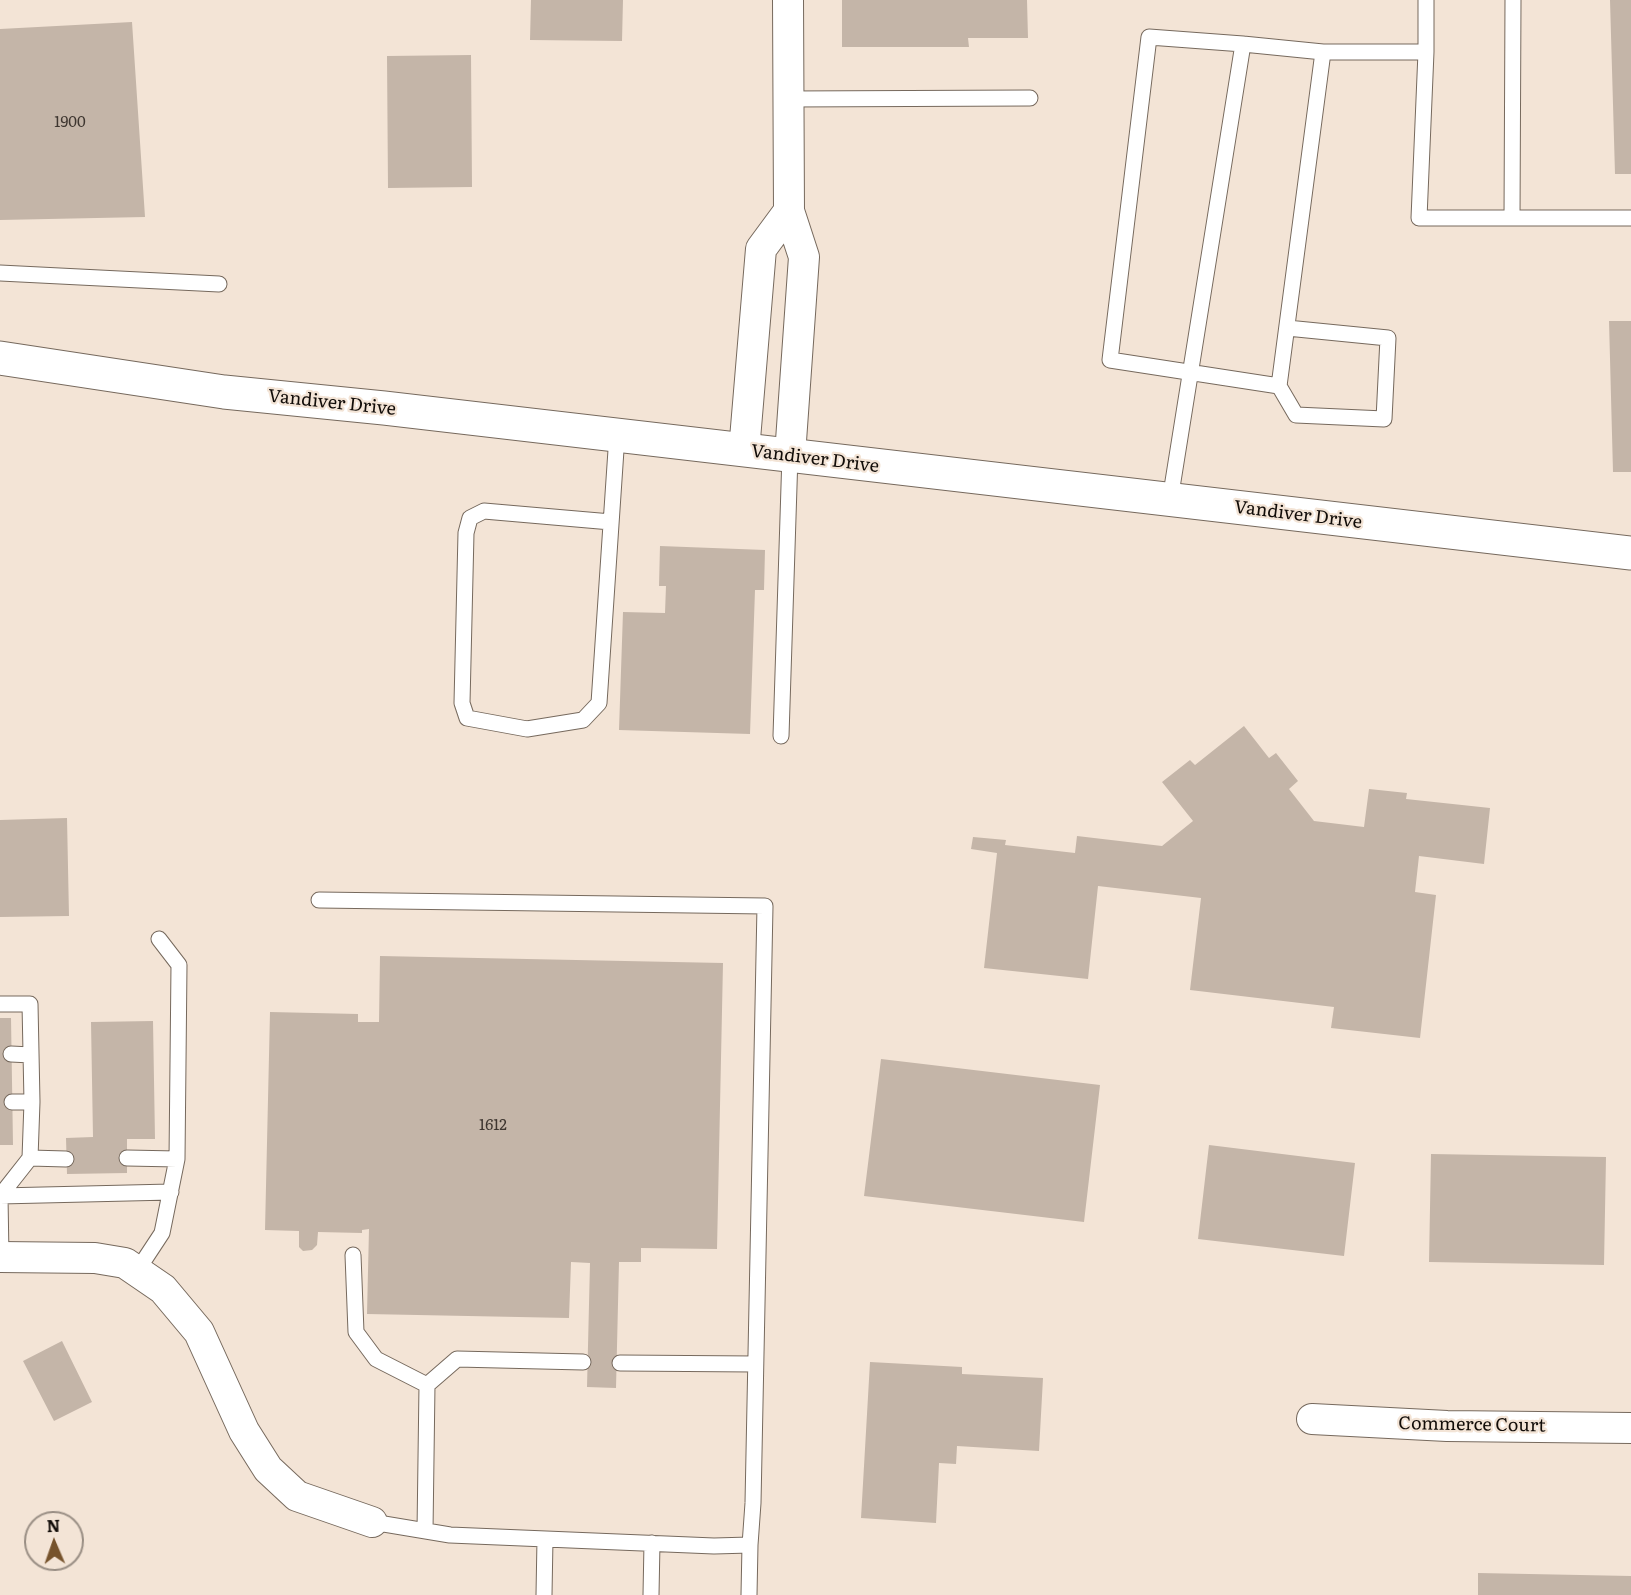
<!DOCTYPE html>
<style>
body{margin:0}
#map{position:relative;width:1631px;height:1595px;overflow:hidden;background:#f3e4d6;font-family:Literata,serif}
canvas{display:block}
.north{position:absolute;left:24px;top:1511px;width:60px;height:60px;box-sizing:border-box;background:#f3e4d6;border:2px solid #998e84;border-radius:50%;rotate:358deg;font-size:16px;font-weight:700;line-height:24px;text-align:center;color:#110c08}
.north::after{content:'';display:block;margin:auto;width:21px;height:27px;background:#76532c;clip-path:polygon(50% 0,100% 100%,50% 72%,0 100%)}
</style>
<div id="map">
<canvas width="1631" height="1595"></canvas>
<div class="north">N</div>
</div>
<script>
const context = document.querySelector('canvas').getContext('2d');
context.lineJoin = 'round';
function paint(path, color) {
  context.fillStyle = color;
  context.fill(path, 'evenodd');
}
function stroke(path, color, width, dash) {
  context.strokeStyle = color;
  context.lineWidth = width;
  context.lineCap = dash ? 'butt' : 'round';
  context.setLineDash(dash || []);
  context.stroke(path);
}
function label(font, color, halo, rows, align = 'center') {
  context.font = font + ' Literata,serif';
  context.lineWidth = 4.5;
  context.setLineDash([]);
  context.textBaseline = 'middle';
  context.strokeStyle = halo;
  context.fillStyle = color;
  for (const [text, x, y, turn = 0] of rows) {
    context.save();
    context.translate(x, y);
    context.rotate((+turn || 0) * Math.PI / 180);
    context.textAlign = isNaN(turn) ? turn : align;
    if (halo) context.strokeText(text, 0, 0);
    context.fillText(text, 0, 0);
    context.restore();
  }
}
paint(new Path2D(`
 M531 0H623L622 41 530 40Z
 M842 0H1027L1028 38H968L969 47H842Z
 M1610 0H1631V174H1615Z
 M132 22 145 217 0 220V29Z
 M471 55 472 187 388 188 387 56Z
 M1609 321H1631V472H1613Z
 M660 546 765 550 764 590H755L750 734 619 730 623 612 665 613 666 586H659Z
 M1244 726 1269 758 1276 753 1298 781 1289 789 1314 821 1364 827 1369 789 1407 793 1406 799 1490 808 1484 864 1419 856 1415 892 1436 895 1420 1038 1331 1028 1334 1007 1190 990 1201 898 1098 886 1088 979 984 968 997 853 971 849 973 837 1006 840 1005 845 1075 853 1077 836 1162 846 1193 821 1162 782 1190 760 1195 765Z
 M67 818 69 916 0 917V820Z
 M380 956 723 963 717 1249 641 1248V1262H619L616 1388 587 1387 590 1263 571 1262 569 1318 367 1314 369 1229 362 1230V1233L318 1232 317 1245 312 1250 303 1251 299 1247V1231L265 1230 270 1012 358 1014V1022H379Z
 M0 1018H11L13 1145H0Z
 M153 1021 155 1139H127V1173L67 1174 66 1138 93 1137 91 1022Z
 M881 1059 1100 1085 1084 1222 864 1196Z
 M1209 1145 1355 1163 1344 1256 1198 1239Z
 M1431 1154 1606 1157 1604 1265 1429 1262Z
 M62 1341 92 1402 54 1421 23 1361Z
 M870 1362 962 1367V1374L1043 1378 1039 1451 957 1446 956 1464 939 1463 936 1523 861 1518Z
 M1478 1573 1631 1576V1595H1478Z`), '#c4b5a8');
const lane = new Path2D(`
 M1426 0V52L1419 218H1512L1513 0
 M1243 44 1323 52
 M789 99 1030 98
 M1512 218H1631
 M0 273 219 284
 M1279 386 1296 415 1384 419 1388 338 1287 328
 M1170 500 1243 44 1149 37 1110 360 1279 386 1323 52H1426
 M611 522 484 511 470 518 466 533 462 703 467 718 527 729 583 720 599 703 617 435
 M781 736 790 455
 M319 900 765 906 753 1503 750 1545 714 1546 450 1535 372 1522
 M0 1004H30L32 1102 30 1158 0 1196 1 1257
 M11 1054 31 1055
 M12 1102H32
 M30 1158 66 1159
 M127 1158 177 1159
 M0 1196 171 1192
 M353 1255 356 1332 376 1359 427 1385 425 1531
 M137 1271 162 1233 177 1159 179 965 159 939
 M620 1363 754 1364
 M427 1385 457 1359 583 1362
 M544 1595 545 1539
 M651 1595 652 1543
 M749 1595 750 1545`);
const street = new Path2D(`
 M788 0 789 211 804 257 790 455
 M744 451 761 249 789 211
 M0 1257 95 1258 125 1263 163 1289 199 1332 244 1431 268 1469 297 1496 372 1522
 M1312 1419 1447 1426 1631 1428`);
const secondary = new Path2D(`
 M0 358 224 392 384 408 1631 553`);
stroke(lane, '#76695d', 17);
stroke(street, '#76695d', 32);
stroke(secondary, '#76695d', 35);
stroke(lane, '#fff', 15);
stroke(street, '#fff', 30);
stroke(secondary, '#fff', 33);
label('15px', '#3e3630', null, [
 ["1900",70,123],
 ["1612",493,1126]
]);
label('18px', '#110c08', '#f3e4d6', [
 ["Vandiver Drive",332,403,6],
 ["Vandiver Drive",815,459,7],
 ["Vandiver Drive",1298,515,7],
 ["Commerce Court",1472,1425,1]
]);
</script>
